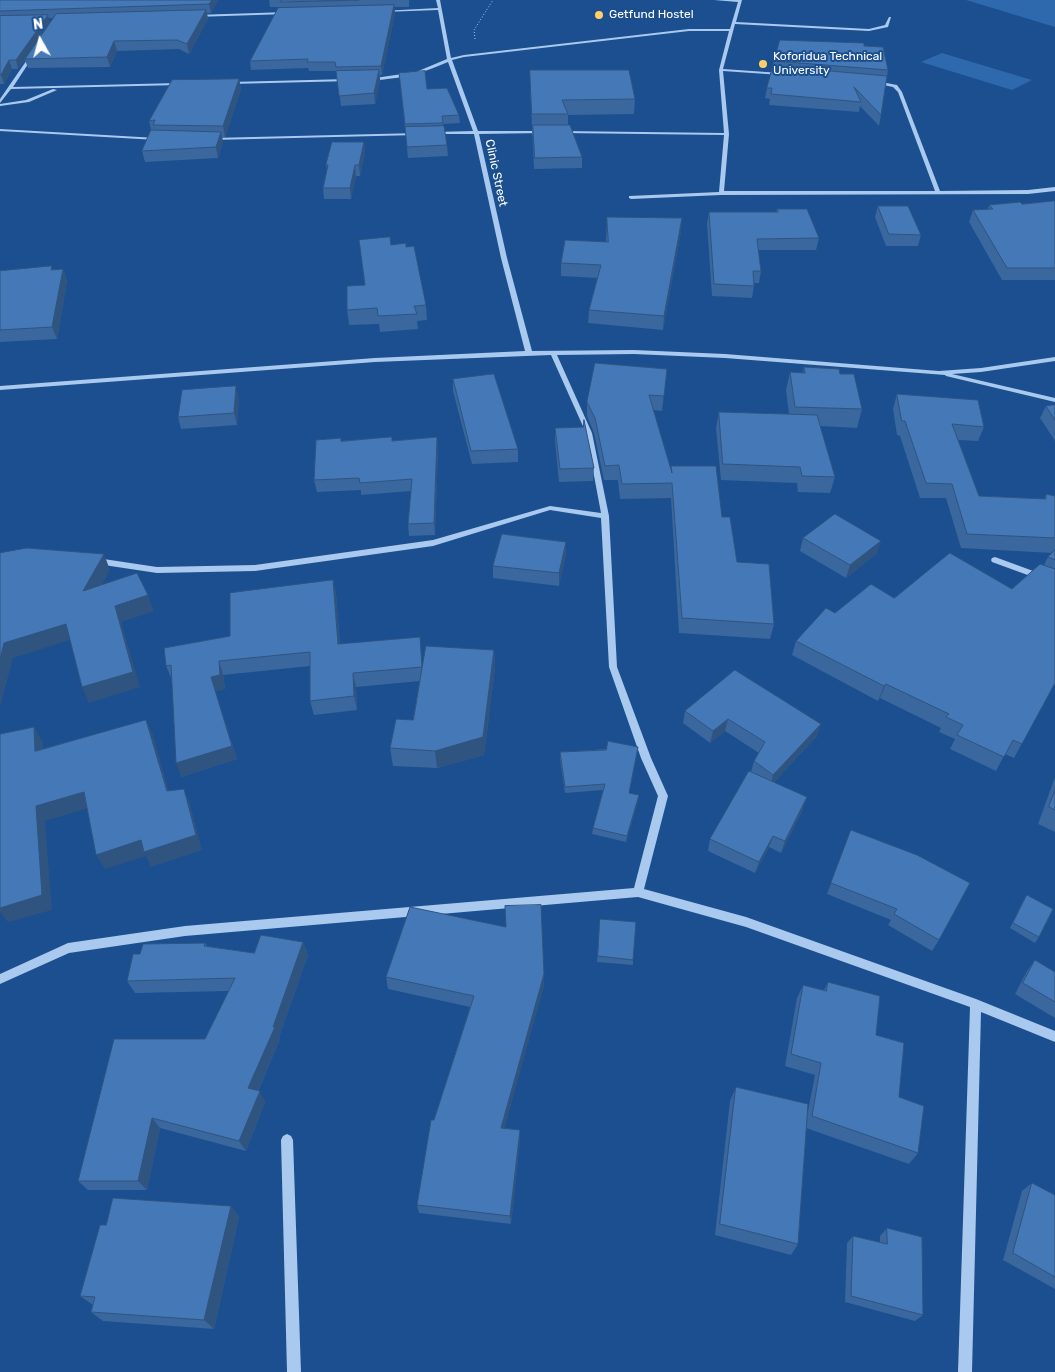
<!DOCTYPE html>
<style>
body{margin:0}
#map{position:relative;width:1055px;height:1372px;overflow:hidden;background:#1b4f8f;font-family:Rubik,sans-serif}
canvas{display:block}
.north{position:absolute;left:15px;top:15px;width:50px;height:50px;-webkit-text-stroke:4px #1b4f8f;paint-order:stroke;rotate:353deg;font-size:14px;font-weight:700;line-height:20px;text-align:center;color:#fff}
.north::after{content:'';display:block;margin:auto;width:18px;height:22px;background:#fff;clip-path:polygon(50% 0,100% 100%,50% 72%,0 100%)}
</style>
<div id="map">
<canvas width="1055" height="1372"></canvas>
<div class="north">N</div>
</div>
<script>
const context = document.querySelector('canvas').getContext('2d');
context.lineJoin = 'round';
function paint(path, color) {
  context.fillStyle = color;
  context.fill(path, 'evenodd');
}
function stroke(path, color, width, dash) {
  context.strokeStyle = color;
  context.lineWidth = width;
  context.lineCap = dash ? 'butt' : 'round';
  context.setLineDash(dash || []);
  context.stroke(path);
}
function label(font, color, halo, rows, align = 'center') {
  context.font = font + ' Rubik,sans-serif';
  context.lineWidth = 4;
  context.setLineDash([]);
  context.textBaseline = 'middle';
  context.strokeStyle = halo;
  context.fillStyle = color;
  for (const [text, x, y, turn = 0] of rows) {
    context.save();
    context.translate(x, y);
    context.rotate((+turn || 0) * Math.PI / 180);
    context.textAlign = isNaN(turn) ? turn : align;
    if (halo) context.strokeText(text, 0, 0);
    context.fillText(text, 0, 0);
    context.restore();
  }
}
paint(new Path2D(`
 M966 0H1055V27Z
 M942 53 1032 80 1012 90 921 62Z`), '#2e69ad');
stroke(new Path2D(`
 M475 39 474 30 493 0`), '#a9c9ee', 1, [1, 2]);
paint(new Path2D(`
 M436 0H440L451 58 464 55 689 29H730L738 2 714 0H742L736 22 869 29 885 25 889 17H891L888 27 869 31 735 24 723 69 781 73 783 74 781 75 723 71 729 134 724 191H935L898 92 893 87 874 83 876 81 897 85 902 92 940 191 1028 190 1055 187V191L1028 194 721 195 631 199 629 198V196L719 192 724 135 562 133 560 132 562 131 724 133 719 70 729 31H689L464 57 452 60 478 131H544L546 132 544 133 479 134 507 258 532 351 634 350 725 354 939 371 981 368 1055 357V361L981 372 952 374 1055 398V402L946 376 945 375 725 358 634 354 557 355 592 433 609 516 617 667 651 758 668 796 644 889 746 917 976 999 1055 1031V1042L981 1012 972 1372H958L970 1007 746 927 638 897 185 936 69 953 0 984V974L68 943 185 926 634 888 658 796 641 758 609 667 601 518 550 510 433 546 255 571 157 573 97 564 93 561 97 558 157 567 255 565 433 540 550 506 601 513 586 433 551 355 375 362 0 390V386L375 358 525 351 501 258 474 134H435L433 133 435 132 473 131 448 62C426 71 412 77 387 79 381 80 373 81 368 79L416 72 447 59 438 10 383 12 381 11 438 8Z
 M288 12 287 14 195 17 193 16 195 15Z
 M31 54 34 55 13 87 179 83 181 84 179 85 11 89 0 103V99Z
 M349 79 351 81 230 84 228 83 230 82Z
 M53 89 57 90 29 102 0 106V104L26 100Z
 M0 129 157 138 159 139 157 140 0 131Z
 M419 133V134L417 135 212 140 210 139 212 138Z
 M995 557 1055 579V585L992 562 991 560 992 558Z
 M287 1134 291 1136 293 1140 301 1372H287L281 1140 283 1136Z`), '#a9c9ee');
paint(new Path2D(`
 M0 0H218L211 13H207L208 19 189 54 179 49 117 51 110 67 28 68 25 60 18 69H12L4 84H0ZM48 18H54L50 23Z
 M269 0H409V7H394L395 13 382 75H380V80L375 104 341 106 336 71H309L308 68 251 70 250 61 282 8V7H270Z
 M864 46 888 70 881 115 879 126 860 106 859 112 769 105 770 99 765 98 767 88 774 61Z
 M530 70 635 99 634 114 568 115V125L582 157V168L534 169 530 85Z
 M239 79 241 89 225 137H222L223 142 218 158 145 162 142 151 151 130 149 121Z
 M400 80 427 89 459 115 460 123 443 124 447 145 448 156 408 158Z
 M364 142 365 153 360 176H356L351 199H324L323 188 327 170 326 165Z
 M1055 201V280H1002L969 222 973 210 988 209 989 205 1022 204Z
 M878 206 921 235 918 246H886L875 217Z
 M777 209 819 238 816 250H758L761 271 759 283H754V286L752 298 712 296 707 224 709 212H776Z
 M607 217 681 231 663 330 588 323 589 310 597 278 561 276V263L606 242Z
 M391 245 406 247 426 305 427 320 417 321 418 329 380 332 379 324 349 325 347 310 365 285Z
 M63 269 67 281 57 339 0 342V271Z
 M804 367 840 374 862 409 857 428 820 426 835 477 830 493 798 492 797 483 721 480 716 428 719 412 789 414 786 390 790 372 803 373Z
 M667 369 662 411 653 410 671 469V466L722 517 737 562 774 624 770 639 679 633 671 498 620 499 618 480H604L594 433 587 416V402Z
 M453 379 518 449V462L472 464 453 391Z
 M897 394 984 427 978 441 958 440 979 496 1044 499 1046 494 1055 496V683L1014 758 1005 754 996 771 950 749 955 739 939 732 941 728 880 698 878 701 792 655 796 641 835 613 894 598 1012 589 1044 565 1048 557 1052 553 961 548 946 498H920L900 436 897 435 893 409Z
 M239 399 237 425 181 429 178 417Z
 M1055 405V441L1040 418 1046 406Z
 M555 428 594 468 593 481 559 482 555 441Z
 M437 437 438 449 435 535 409 536 408 524 411 491 361 495V490L317 492 314 480 341 438V441H392Z
 M803 538 877 553 846 578 800 551Z
 M566 542V554L559 586 493 578V566Z
 M333 580 336 594 340 644 423 666 494 650 495 668 484 755 437 768 393 766 390 748 413 720 420 681 356 687 357 710 314 715 310 701V666L223 675 225 689 215 691 237 759 181 777 172 680 166 666 230 636Z
 M685 711 817 736 774 782 803 809 781 853 769 847 755 873 708 851 710 839 751 772 754 761 759 753 725 731 710 743 683 723Z
 M638 747 629 793 638 801 626 842 592 834 593 828 603 790 565 793 560 759V752Z
 M1055 777V832L1038 824Z
 M851 830 939 940 932 951 888 925 891 920 827 894Z
 M1027 895 1039 937 1035 943 1010 928 1023 901Z
 M600 919 633 960V965L597 962Z
 M303 942 308 955 279 1037 280 1039 258 1091 265 1102 246 1151 160 1128 147 1190H88L78 1181 205 1039 229 991 135 993 127 981 140 954 205 943 207 946 254 953Z
 M1035 960 1055 972V1018L1015 994 1027 971Z
 M386 977 544 985 504 1128 520 1130V1140L511 1224 419 1213 417 1205 434 1120 470 1007 388 989Z
 M828 982 876 1035 899 1097 918 1153 909 1164 806 1128 798 1244 791 1255 715 1235 730 1101 736 1087 807 1116 815 1075 785 1066 797 998 803 985 824 990Z
 M1032 1183 1055 1195V1289L1003 1260 1022 1191Z
 M231 1206 239 1217 214 1329 103 1321 91 1312 93 1305 80 1296 106 1225Z
 M887 1228 923 1315 915 1321 845 1302 847 1243 853 1236 880 1242V1236Z`), '#3a679d');
paint(new Path2D(`
 M212 0H218L211 13 209 4Z
 M394 5 395 13 382 75 381 66Z
 M206 10 208 19 189 54 187 44Z
 M48 15 50 24 18 69 16 60Z
 M114 41 117 51 110 67 107 57Z
 M9 60 12 69 4 84 1 75Z
 M379 70 380 80 375 104 374 93Z
 M239 79 241 89 225 137 223 126Z
 M221 132 223 142 218 158 216 147Z
 M364 142 365 153 360 176 359 165Z
 M355 165 356 176 351 199 350 188Z
 M682 218 681 231 663 330 664 316Z
 M63 269 67 281 57 339 52 327Z
 M236 386 239 399 237 425 234 413Z
 M437 437 438 449 435 535 434 523Z
 M881 541 877 553 846 578 850 565Z
 M566 542V554L559 586V573Z
 M104 554 110 570 90 607 83 591Z
 M333 580 336 594 341 659 338 644Z
 M148 595 154 611 121 622 140 687 89 703 82 687 115 606Z
 M66 624 73 639 13 658 0 707V659L4 643Z
 M494 650 495 668 484 755 437 768 435 751Z
 M219 661 223 675 225 689 215 691 237 759 181 777 176 763 211 677Z
 M353 673 356 687 357 710 354 696Z
 M886 684 880 698 878 701 884 686Z
 M728 719 725 731 710 743 713 731Z
 M146 720 153 735 173 806 167 791Z
 M821 724 817 736 770 787 773 775Z
 M34 727 43 742V766L35 751Z
 M184 789 190 804 202 850 151 867 146 856 105 869 96 855Z
 M84 792 92 807 45 821 52 910 8 922 0 912V908L36 806Z
 M639 795 638 801 626 842 627 836Z
 M807 797 803 809 781 853 785 841Z
 M773 836 769 847 755 873 759 862Z
 M303 942 308 955 279 1037 280 1039 254 1099 248 1088 273 1027Z
 M544 974V985L502 1138 501 1128Z
 M260 1091 265 1102 246 1151 239 1141Z
 M152 1118 160 1128 147 1190 138 1181Z
 M520 1130V1140L511 1224 510 1216Z
 M231 1206 239 1217 214 1329 204 1320Z`), '#305480');
const building = new Path2D(`
 M0 0H212L209 4 0 11Z
 M282 0H359L281 2Z
 M394 5 381 66 336 67 335 62H307L308 59 250 61 278 8Z
 M206 10 187 44 177 40 114 41 107 57 25 59 56 14Z
 M48 15 16 60H9L1 75H0V16Z
 M780 40 864 43V46L883 47 888 70 774 61Z
 M773 66 887 76 881 115 854 87 861 102 771 94 772 88H767Z
 M379 70 374 93 339 96 336 71Z
 M530 70H629L635 99 562 100 568 114H532Z
 M425 71 427 89 447 88 459 115 442 116 443 123 405 124 399 73Z
 M239 79 223 126 153 125 155 120 149 121 172 80Z
 M533 125H570L582 157 535 158Z
 M444 126 447 145 407 147 405 127Z
 M151 130 221 132 216 147 142 151Z
 M332 142H364L359 165H355L350 188H323L328 165H326Z
 M1055 201V268H1007L973 210 993 209 989 205 1020 202 1022 204Z
 M878 206H908L921 235 889 234Z
 M777 209H807L819 238 757 239 761 271H753L754 286 714 284 709 212H778Z
 M607 217 682 218 664 316 589 310 601 265 561 263 565 240 608 242Z
 M390 237 391 245 406 243V247L414 246 426 305 414 306 417 314 378 316 377 308 347 310V286L365 285 359 240Z
 M52 266 51 270 63 269 52 327 0 330V271Z
 M595 363 667 369 664 396 649 395 672 473 671 466H716L722 517H730L737 562 769 564 774 624 682 618 672 483 622 484 619 465 605 466 595 418 587 402Z
 M804 367 839 369 840 374H854L862 409 795 407 790 372 805 373Z
 M494 374 518 449 471 451 453 379Z
 M236 386 234 413 178 417 182 390Z
 M897 394 978 400 984 427 952 424 979 496 1046 499V494L1055 496V538L967 534 952 484 926 483 905 421H902Z
 M1055 405V420L1046 406Z
 M719 412 817 415 835 477 802 476 800 467 723 464Z
 M584 420 594 468 560 469 555 428 583 427Z
 M392 437V441L437 437 434 523 408 524 412 479 360 483 359 478 314 480 316 440 341 438V441Z
 M835 514 881 541 850 565 803 538Z
 M502 534 566 542 559 573 493 566Z
 M27 548 104 554 83 591 137 573 148 595 115 606 133 672 82 687 66 624 4 643 0 659V553Z
 M1055 550V560L1048 557Z
 M950 553 1012 589 1040 564 1055 569V683L1022 744 1013 740 1004 757 957 735 963 725 946 717 949 714 886 684 884 686 796 641 826 608 835 613 871 584 894 598Z
 M333 580 338 644 420 637 422 667 353 673 354 696 310 701V652L219 661 220 675 211 677 232 746 176 763 171 665 166 666 164 648 230 636V593Z
 M426 646 494 650 483 737 435 751 390 748 396 719 413 720Z
 M735 670 821 724 773 775 754 761 765 742 728 719 713 731 685 711Z
 M146 720 167 791 184 789 196 835 144 852 141 840 96 855 84 792 36 806 42 895 0 908V734L34 727 35 751Z
 M608 741 638 747 629 793 639 795 627 836 593 828 605 784 565 787 560 752 606 750Z
 M749 771 807 797 785 841 773 836 759 862 710 839Z
 M1055 790V810L1049 807Z
 M851 830 917 855 970 883 939 940 894 914 897 909 831 883Z
 M1027 895 1053 909 1039 937 1013 923Z
 M541 905 544 974 501 1128 520 1130 510 1216 417 1205 431 1120H434L474 996 386 977 410 907 506 927 505 906Z
 M600 919 636 922 633 960 598 956Z
 M261 935 303 942 273 1027H275L248 1088 260 1091 239 1141 152 1118 138 1181H78L114 1039H205L235 978 127 981 133 954H140L143 944 205 943 204 946 254 953Z
 M1035 960 1055 972V1002L1023 983Z
 M828 982 880 996 876 1035 904 1043 899 1097 924 1106 918 1153 812 1116 821 1063 791 1054 803 985 826 991Z
 M736 1087 808 1104 798 1244 720 1224Z
 M1032 1183 1055 1195V1277L1013 1253Z
 M113 1198 231 1206 204 1320 91 1312 95 1297 80 1296 100 1225H106Z
 M887 1228 922 1237 923 1315 851 1296 853 1236 887 1244Z`);
paint(building, '#4478b7');
stroke(building, '#305480', 1);
for (const [x, y, r, color] of [
 [599,15,5,"#ffd166"],
 [763,64,5,"#ffd166"]
]) {
  const dot = new Path2D();
  dot.arc(x, y, r, 0, 2 * Math.PI);
  context.fillStyle = color;
  context.fill(dot);
  stroke(dot, '#1b4f8f', 2);
}
label('12px', '#fff', '#1b4f8f', [
 ["Getfund Hostel",609,15],
 ["Koforidua Technical",773,57],
 ["University",773,71]
], 'left');
label('12px', '#fff', '#1b4f8f', [
 ["Clinic Street",496,173,78]
]);
</script>
